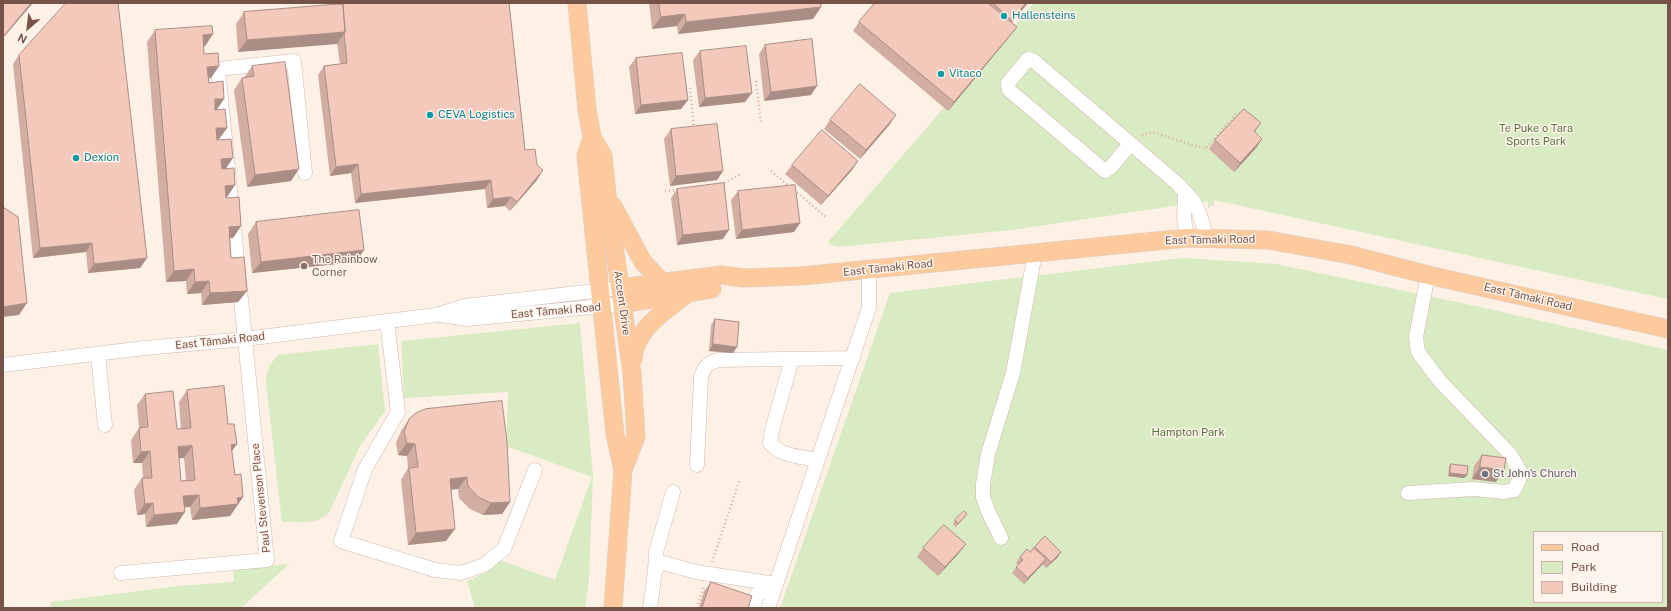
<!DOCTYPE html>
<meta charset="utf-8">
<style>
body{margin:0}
#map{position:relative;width:1671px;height:611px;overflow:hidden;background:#fdf0e5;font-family:"Public Sans",sans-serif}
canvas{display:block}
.frame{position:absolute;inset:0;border:4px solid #765349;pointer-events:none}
.legend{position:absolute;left:1533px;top:531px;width:130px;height:72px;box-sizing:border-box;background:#fff4eb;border:1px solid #c8b4aa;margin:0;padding:5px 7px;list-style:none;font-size:12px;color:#765349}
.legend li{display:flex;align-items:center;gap:8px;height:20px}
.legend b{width:20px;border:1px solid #c8b4aa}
.north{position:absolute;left:8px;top:8px;width:40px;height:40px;-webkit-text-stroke:3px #fff4eb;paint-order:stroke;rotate:208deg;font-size:11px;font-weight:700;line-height:16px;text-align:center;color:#765349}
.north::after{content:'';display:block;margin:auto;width:14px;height:18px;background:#765349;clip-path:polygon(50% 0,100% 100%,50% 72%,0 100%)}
</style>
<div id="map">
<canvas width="1671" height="611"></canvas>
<div class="frame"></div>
<ul class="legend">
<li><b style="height:5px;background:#fcca9c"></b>Road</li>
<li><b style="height:11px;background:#d9ebc3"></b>Park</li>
<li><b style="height:11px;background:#f3c9bc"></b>Building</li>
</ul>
<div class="north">N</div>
</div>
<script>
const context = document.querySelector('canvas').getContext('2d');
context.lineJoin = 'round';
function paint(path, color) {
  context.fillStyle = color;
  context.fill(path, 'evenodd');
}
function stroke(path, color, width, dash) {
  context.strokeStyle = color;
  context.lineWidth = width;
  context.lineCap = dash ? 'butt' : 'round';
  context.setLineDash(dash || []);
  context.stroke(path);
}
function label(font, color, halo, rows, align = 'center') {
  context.font = font + ' "Public Sans",sans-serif';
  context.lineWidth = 3;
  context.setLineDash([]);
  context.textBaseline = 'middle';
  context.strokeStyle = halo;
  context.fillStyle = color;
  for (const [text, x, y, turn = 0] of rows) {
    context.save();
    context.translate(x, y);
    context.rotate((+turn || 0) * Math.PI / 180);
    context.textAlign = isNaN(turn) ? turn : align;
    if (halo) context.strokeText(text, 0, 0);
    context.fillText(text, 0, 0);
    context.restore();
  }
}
paint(new Path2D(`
 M1034 3H1668V299L1214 200V205L1208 208V201L1011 230 839 247 829 244V241Z
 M1183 258 1276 264 1476 306 1668 350V608H780L890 293ZM1534 532H1662V602H1534Z
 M580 323 593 476 589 580 585 608H475L467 581 485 573 500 560 555 580 592 477 506 446 508 392 404 398 401 341Z
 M378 344 385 411 360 446 329 513C314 526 301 521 282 522L267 391C265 374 266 368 278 355Z
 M289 564 241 608H50L51 602 179 586 234 582 233 568Z`), '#d9ebc3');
const minor = new Path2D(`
 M1130 144 1111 167 1105 171 1009 90 1008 83 1028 59 1034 61 1179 185C1183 191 1190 196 1194 202 1201 213 1203 226 1206 238
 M1185 194 1184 218 1187 238
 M442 315 467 319 623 304
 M387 321 398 412 365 469 341 541 435 570 461 573 484 565 504 549 535 470
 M98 354 105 425
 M792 359 772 430 770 443C780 456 803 457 818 460
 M3 365 145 348 245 339 436 315 465 306 620 288
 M697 465 701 377C704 367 708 363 718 360L853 358
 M1408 493 1474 489 1504 492 1514 490 1519 480 1520 471 1510 454 1439 380 1418 352 1416 337 1428 275
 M1001 538 988 511 983 497V484L988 454 1013 373 1035 253
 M655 571 656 552 673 492
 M121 573 267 560 218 69 294 61 305 173
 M650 608 655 571 658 566 664 563 696 572 776 584
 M753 608 757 594 776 584
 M768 608 869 308V269`);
const major = new Path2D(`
 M577 3 587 110 592 137 603 156 607 195 632 373 636 437 623 470 613 608
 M592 137 586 156 615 434 623 470
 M613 206 643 262 663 283
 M620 288 721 275 744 278 801 276 1187 238 1268 240 1351 255 1428 275 1668 329
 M623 304 712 289
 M633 359C635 328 667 310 689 292`);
stroke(minor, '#d0b8ad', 15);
stroke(major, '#d9cfcc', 19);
stroke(new Path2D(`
 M756 81 761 123
 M690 88 694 128
 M1142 135 1153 132 1205 149 1236 114
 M771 171 790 187
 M721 185 742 173
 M794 190 826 217
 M665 191 678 190
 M712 562 740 479
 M697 608 704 586`), '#d8ac9f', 2.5, [1, 3]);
stroke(minor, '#fff', 14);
stroke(major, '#fcca9c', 18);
paint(new Path2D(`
 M333 3H509L525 150 537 180 510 211 505 206 487 208 485 189 355 203 351 173 330 176 318 75 324 66 340 64 337 43 238 52 236 24 244 12 333 5Z
 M649 3H821V7L813 19 678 34 677 26 652 29Z
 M875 3H1028L1011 23 1017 27 1010 36 948 111 853 31 859 22Z
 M155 30 213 34 205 46H203L204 54 219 66 211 78H208L209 83 224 99 217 110 227 128 219 139H217L225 169 235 185 227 197H226L241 226 233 238H230L231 258 247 291 238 302 202 305 201 293 187 294 186 281 166 282 147 42Z
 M765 45 811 95 764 101 759 54Z
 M700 51 745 102 699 107 693 60Z
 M19 55 147 258 140 268 88 273 86 252 33 258 13 64Z
 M636 58 688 100 681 109 635 114 629 67Z
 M252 66 291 181 247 187 234 90 242 78H244Z
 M830 120 890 124 860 159 824 129Z
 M1261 123 1255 132 1262 139 1256 148 1234 172 1209 149 1215 140Z
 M671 129 723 171 717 180 670 186 664 139Z
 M792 165 852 170 821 205 785 174Z
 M677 189 723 239 677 245 671 198Z
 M738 191 800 223 794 232 736 239 731 200Z
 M256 222 364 250 356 262 252 273 248 234Z
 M715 319 733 353 709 351 711 325Z
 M187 390 228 424 237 444 232 451 235 475 243 497 230 516 192 520 190 507H184L177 524 146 527 145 514 137 515 134 490 142 478H143L142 463H133L131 440 139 428 137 405 145 394 177 429H181L179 402ZM179 458H184L186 480 181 481Z
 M409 419 510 502 502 514 483 515 470 509 459 498 458 489H451L446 541 408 545 401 480 408 468 407 456 398 455 396 443 401 431Z
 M1482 455 1496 482 1472 479 1474 466Z
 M1451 464 1467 475 1464 478 1448 476 1449 467Z
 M965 517 956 527 953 524 955 520Z
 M1045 536 1061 552 1057 558 1046 568 1042 564 1024 584 1012 573 1018 565 1016 563 1020 557 1030 552Z
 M966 544 959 553 938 576 917 557 923 548Z
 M711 582 748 608H699L704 591Z`), '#d1ada2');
paint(new Path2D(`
 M31 3H33L3 38V37Z
 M1026 3H1028L1006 29 1012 20Z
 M821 7 813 19 678 34 686 22Z
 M685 14 677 26 652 29 661 17Z
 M1017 27 1010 36 948 111 954 102Z
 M345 32 337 44 238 52 247 40Z
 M213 34 205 46 194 47 203 35Z
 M219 66 211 78 199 79 207 67Z
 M817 86 811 95 764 101 771 92Z
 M752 93 745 102 699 107 705 98Z
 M215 99H224L216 110 206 111Z
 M688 100 681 109 635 114 641 105Z
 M896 115 890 124 860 159 866 150Z
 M216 128H227L219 139 208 140Z
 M1262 139 1256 148 1234 172 1240 163Z
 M233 158 225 170 213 171 221 159Z
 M858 161 852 170 821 205 828 196Z
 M358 164 351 173 330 176 336 167Z
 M299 169 291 181 247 187 255 175Z
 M543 170 537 180 510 211 517 202Z
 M723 171 717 180 670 186 676 176Z
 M491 180 485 189 355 203 361 194Z
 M235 185 227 197 216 198 225 186Z
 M511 197 505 206 487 208 493 199Z
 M800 223 794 232 736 239 742 230Z
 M241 226 233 238 221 239 229 227Z
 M729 230 723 239 677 245 683 235Z
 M92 243 86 252 33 258 40 248Z
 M364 250 356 262 252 273 261 262Z
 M147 258 140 268 88 273 94 264Z
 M194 269 186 281 166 282 174 271Z
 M209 281 201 293 187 294 195 282Z
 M247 291 238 302 202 305 210 293Z
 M27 303 19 315 3 317V307Z
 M713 344 737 347 733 353 709 351Z
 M407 443 415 444 407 456 398 455Z
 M237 444 228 456 231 445Z
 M192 446 184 458 170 459 178 447Z
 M150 451 142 463H133L141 452Z
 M1480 467 1504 470 1496 482 1472 479Z
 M1450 473 1467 475 1464 478 1448 476Z
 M467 477 458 489 442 491 450 479Z
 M199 495 190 507 175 508 183 496Z
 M243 497 230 516 192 520 200 508 237 498Z
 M510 502 502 514 483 515 491 503Z
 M153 503 145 514 137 515 145 504Z
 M185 512 177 524 146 527 154 515Z
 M455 529 446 541 408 545 416 533Z
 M966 544 959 553 938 576 945 567Z
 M1061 552 1057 558 1046 568 1051 562Z
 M1046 559 1042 565 1024 584 1028 578Z`), '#aa8d84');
const building = new Path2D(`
 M3 3H31L3 37Z
 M66 3H118L147 258 94 264 92 243 40 248 19 55Z
 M340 3H509L525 150 535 149 537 165 543 170 517 202 511 197 493 199 491 180 361 194 358 164 336 167 324 66 347 63 344 34 345 32 343 4H340Z
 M659 3H821V7L686 22 685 14 661 17Z
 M875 3H988L1017 27 954 102 859 22Z
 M993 3H1026L1012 20Z
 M343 4 345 32 247 40 244 12Z
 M212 26 213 34 203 35 204 54 218 53 219 66 207 67 209 83 223 81 224 99H215V110L225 109 227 128H216L217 140 231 139 233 158 221 159 222 169 234 168 235 185 225 186 226 198 239 197 241 226 229 227 231 258 244 257 247 291 210 293 209 281 195 282 194 269 174 271 155 30Z
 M812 39 817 86 771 92 765 45Z
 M746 46 752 93 705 98 700 51Z
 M682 53 688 100 641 105 636 58Z
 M285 62 299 169 255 175 242 78 254 76 252 66Z
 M860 84 896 115 866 150 830 120Z
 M1244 109 1261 123 1254 131 1262 139 1240 163 1215 140Z
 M717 124 723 171 676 176 671 129Z
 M822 130 858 161 828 196 792 165Z
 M724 183 729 230 683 235 677 189Z
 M795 185 800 223 742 230 738 191Z
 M3 207 18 217 27 303 3 307Z
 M359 210 364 250 261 262 256 222Z
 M715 319 739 322 737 347 713 344Z
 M224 386 228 424H234L237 444 231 445 235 475 241 474 243 497 237 498 238 504 200 508 199 495 183 496 185 512 154 515 153 503 145 504 142 478H152L150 451 141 452 139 428 148 427 145 394 173 391 177 429 191 428 187 390ZM192 446 195 480 181 481 178 447Z
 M502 401 507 442 510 502 491 503 478 497 468 486 467 477 450 479 455 529 416 533 409 468 418 467 415 444 407 443 404 432 409 419 416 413 425 409Z
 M1482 455 1506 458 1504 470 1480 467Z
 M1451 464 1468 466 1467 475 1450 473Z
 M964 511 967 514 958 524 955 520Z
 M944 525 966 544 945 567 923 548Z
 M1045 536 1061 552 1051 562 1035 547Z
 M1034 548 1046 559 1028 578 1016 567 1023 560 1020 557 1027 549 1030 552Z
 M711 582 752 596 748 608H702Z`);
paint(building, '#f3c9bc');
stroke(building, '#aa8d84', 1);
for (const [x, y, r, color] of [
 [1004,16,4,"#0f9aa8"],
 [941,74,4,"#0f9aa8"],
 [430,115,4,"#0f9aa8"],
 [76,158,4,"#0f9aa8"],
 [304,266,4,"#8d6e63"],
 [1485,474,4,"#6b7280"]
]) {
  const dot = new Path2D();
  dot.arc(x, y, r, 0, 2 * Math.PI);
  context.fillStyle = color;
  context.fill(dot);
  stroke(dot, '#fff4eb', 1.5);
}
label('11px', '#0d838f', '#fff4eb', [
 ["Hallensteins",1012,16],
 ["Vitaco",949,74],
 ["CEVA Logistics",438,115],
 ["Dexion",84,158]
], 'left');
label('11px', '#57763e', '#fff4eb', [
 ["Te Puke o Tara",1536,129],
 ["Sports Park",1536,142],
 ["Hampton Park",1188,433]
]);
label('11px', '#765349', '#fff4eb', [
 ["East Tāmaki Road",1210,240,-1],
 ["East Tāmaki Road",888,268,-6],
 ["East Tāmaki Road",1528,297,13],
 ["Accent Drive",622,303,82],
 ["East Tāmaki Road",556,311,-5],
 ["East Tāmaki Road",220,341,-6],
 ["Paul Stevenson Place",261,498,-96]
]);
label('11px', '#785e54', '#fff4eb', [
 ["The Rainbow",312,260],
 ["Corner",312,273]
], 'left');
label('11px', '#5b616d', '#fff4eb', [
 ["St John's Church",1493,474]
], 'left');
</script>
